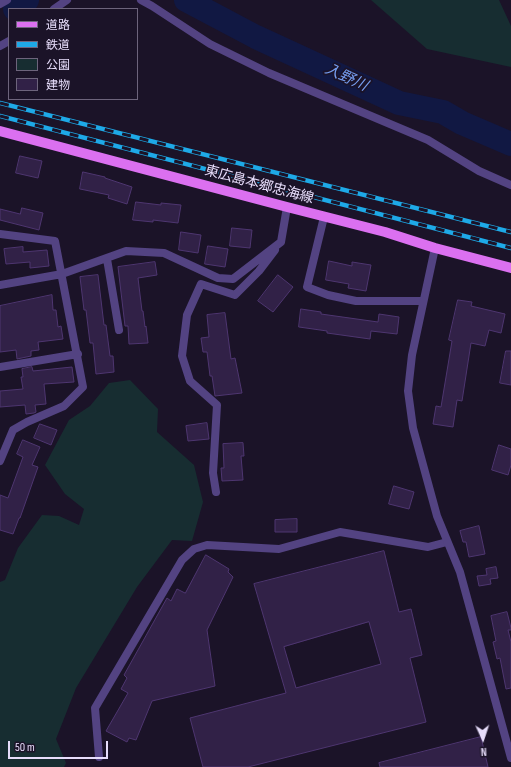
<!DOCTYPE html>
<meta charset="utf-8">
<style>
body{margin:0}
#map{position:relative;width:511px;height:767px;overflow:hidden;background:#1b1328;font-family:"Sofia Sans Condensed","Noto Sans JP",sans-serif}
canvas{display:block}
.legend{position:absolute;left:8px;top:8px;width:130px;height:92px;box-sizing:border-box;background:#1b1328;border:1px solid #6d647c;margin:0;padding:5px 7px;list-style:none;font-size:12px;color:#e7ddfb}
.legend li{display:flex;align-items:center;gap:8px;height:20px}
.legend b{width:20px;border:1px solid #6d647c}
.north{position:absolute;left:463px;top:719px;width:40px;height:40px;-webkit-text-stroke:3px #1b1328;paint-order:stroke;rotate:177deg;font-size:11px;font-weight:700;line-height:16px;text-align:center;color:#e7ddfb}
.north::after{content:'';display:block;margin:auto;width:14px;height:18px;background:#e7ddfb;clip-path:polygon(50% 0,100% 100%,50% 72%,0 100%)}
.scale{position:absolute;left:8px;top:741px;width:100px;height:18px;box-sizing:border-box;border:2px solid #e7ddfb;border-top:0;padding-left:5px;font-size:12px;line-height:14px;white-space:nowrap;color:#e7ddfb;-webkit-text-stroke:3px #1b1328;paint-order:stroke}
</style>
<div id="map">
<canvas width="511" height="767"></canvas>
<ul class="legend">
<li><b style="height:5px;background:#db70f0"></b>道路</li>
<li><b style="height:5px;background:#1ea9e7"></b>鉄道</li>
<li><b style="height:11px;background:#172d31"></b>公園</li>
<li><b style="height:11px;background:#312147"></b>建物</li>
</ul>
<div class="north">N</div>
<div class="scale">50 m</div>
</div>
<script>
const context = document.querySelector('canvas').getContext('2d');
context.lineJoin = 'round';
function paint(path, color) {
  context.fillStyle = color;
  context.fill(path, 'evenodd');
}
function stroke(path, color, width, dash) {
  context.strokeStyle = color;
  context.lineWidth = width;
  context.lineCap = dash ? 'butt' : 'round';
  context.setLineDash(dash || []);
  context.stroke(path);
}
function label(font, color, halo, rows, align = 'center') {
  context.font = font + ' "Sofia Sans Condensed","Noto Sans JP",sans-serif';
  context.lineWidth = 3.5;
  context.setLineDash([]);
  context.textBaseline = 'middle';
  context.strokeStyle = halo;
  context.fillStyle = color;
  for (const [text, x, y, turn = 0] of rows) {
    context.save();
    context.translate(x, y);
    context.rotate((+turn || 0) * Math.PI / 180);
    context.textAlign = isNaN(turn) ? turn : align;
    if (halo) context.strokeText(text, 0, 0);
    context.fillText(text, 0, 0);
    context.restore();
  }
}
paint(new Path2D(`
 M371 0H499L511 26V67L427 49Z
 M130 380 158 409 157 432 194 465 203 502 192 541 172 540 137 587 76 688 56 739 66 763 64 767H0V582L5 580 18 548 42 515 59 516 79 525 84 509 65 494 45 465 69 420 90 406 109 383Z`), '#172d31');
stroke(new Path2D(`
 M186 0 256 37 399 103 443 112 462 123 511 144
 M15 9 27 0`), '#111843', 24);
const building = new Path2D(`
 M20 156 42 161 38 178 16 173Z
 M83 172 105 177V178L132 187 127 204 108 198 109 195 80 189Z
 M136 202 161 205V203L181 205 178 223 153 220V222L133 220Z
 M22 208 43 213 39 230 0 220V209L20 214Z
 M232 228 252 230 250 248 230 246Z
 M181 232 201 235 198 253 179 250Z
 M208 246 228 249 225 267 205 264Z
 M23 247V252L47 250 49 266 30 268V262L6 264 4 249Z
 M329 261 352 266V262L371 265 366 291 348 288 349 284 326 280Z
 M155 262 157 275 138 278 142 311H143L145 327 146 326 148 343 129 344 128 326H125L118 267Z
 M98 275 104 325H106L110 356H113L114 372 96 374 93 343H90L86 310H84L80 277Z
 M278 275 293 287 273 312 258 301Z
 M52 295 53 310H56L58 327 61 326 63 339 38 342 39 350 31 351V356L17 359 16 350 0 352V306Z
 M458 300 472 302 471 306 505 314 501 333 489 330 485 346 471 343 462 401 457 400 453 427 433 424 436 406 441 407 452 341 449 340Z
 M301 309 321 312V314L378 322 379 314 399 317 397 334 371 331 370 339 327 333V331L299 327Z
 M225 313 231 359 235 358 242 393 215 396 212 376H210L207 352H203L201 338 209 337 207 315Z
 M506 351H511V385L500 383Z
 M32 367 33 371 72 367 74 382 44 384 46 404 35 405 36 412 34 413 26 414 25 405 0 407V391L23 389 21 377H23L22 369Z
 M207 423 209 439 188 441 186 426Z
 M40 424 57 430 51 445 34 438Z
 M23 440 40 447 32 465 38 467 20 518H19L13 534 0 530V495L8 498 23 457 17 454Z
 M243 443 244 456H241L243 480 222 481 221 468H224L223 444Z
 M499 445 511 449V465L508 475 492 470Z
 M394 486 414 492 409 509 389 504Z
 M297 519V532H275V520Z
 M479 526 485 554 469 557 466 542H463L460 531Z
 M384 551 399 612 411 609 422 655 410 658 426 722 248 767H203L190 718 286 693 254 584ZM369 622 381 664 296 688 284 647Z
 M206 555 229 569 228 572 233 577 207 630 215 686 152 701 136 740 129 738 127 742 106 731 128 693 121 689 127 678 124 675 167 598 171 601 177 589 185 593Z
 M496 567 498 578 490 579 491 584 479 586 477 576 487 575 486 569Z
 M507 612 511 628V630H508L511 642V688L506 689 500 658 497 659 493 642 496 641 491 616Z
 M481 737 488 767H380L379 763Z`);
paint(building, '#312147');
stroke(building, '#4e3670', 1);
stroke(new Path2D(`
 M141 0 152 6 210 44 269 73 428 140 479 171 511 185
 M0 4 7 0
 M54 9 67 0
 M0 46 9 41
 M324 217 307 287 328 295 356 301H423
 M0 234 55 241 83 387 64 406 27 422 13 430 0 461
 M107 259 119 330
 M0 285 62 274 126 251 164 253 218 278 233 279 281 242 287 207
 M0 367 78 354
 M216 492 213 473 217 405 190 381 182 356 187 315 201 284 235 295 259 271 275 250
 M99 757 95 708 182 560 194 549 207 545 279 549 340 532 428 547 447 542`), '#534382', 8);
stroke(new Path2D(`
 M435 248 412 355 408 391 413 428 437 516 460 572 511 758`), '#534382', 8);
stroke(new Path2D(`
 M0 131 287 207 385 232 435 248 511 268`), '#db70f0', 10);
const rail = new Path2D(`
 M0 103 511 232
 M0 116 511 248`);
stroke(rail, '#1ea9e7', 4.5);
stroke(rail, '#1b1328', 3, [9]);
label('14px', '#e7ddfb', '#1b1328', [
 ["東広島本郷忠海線",259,185,15]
]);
label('italic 15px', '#769ef1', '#1b1328', [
 ["入野川",346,78,25]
]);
</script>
